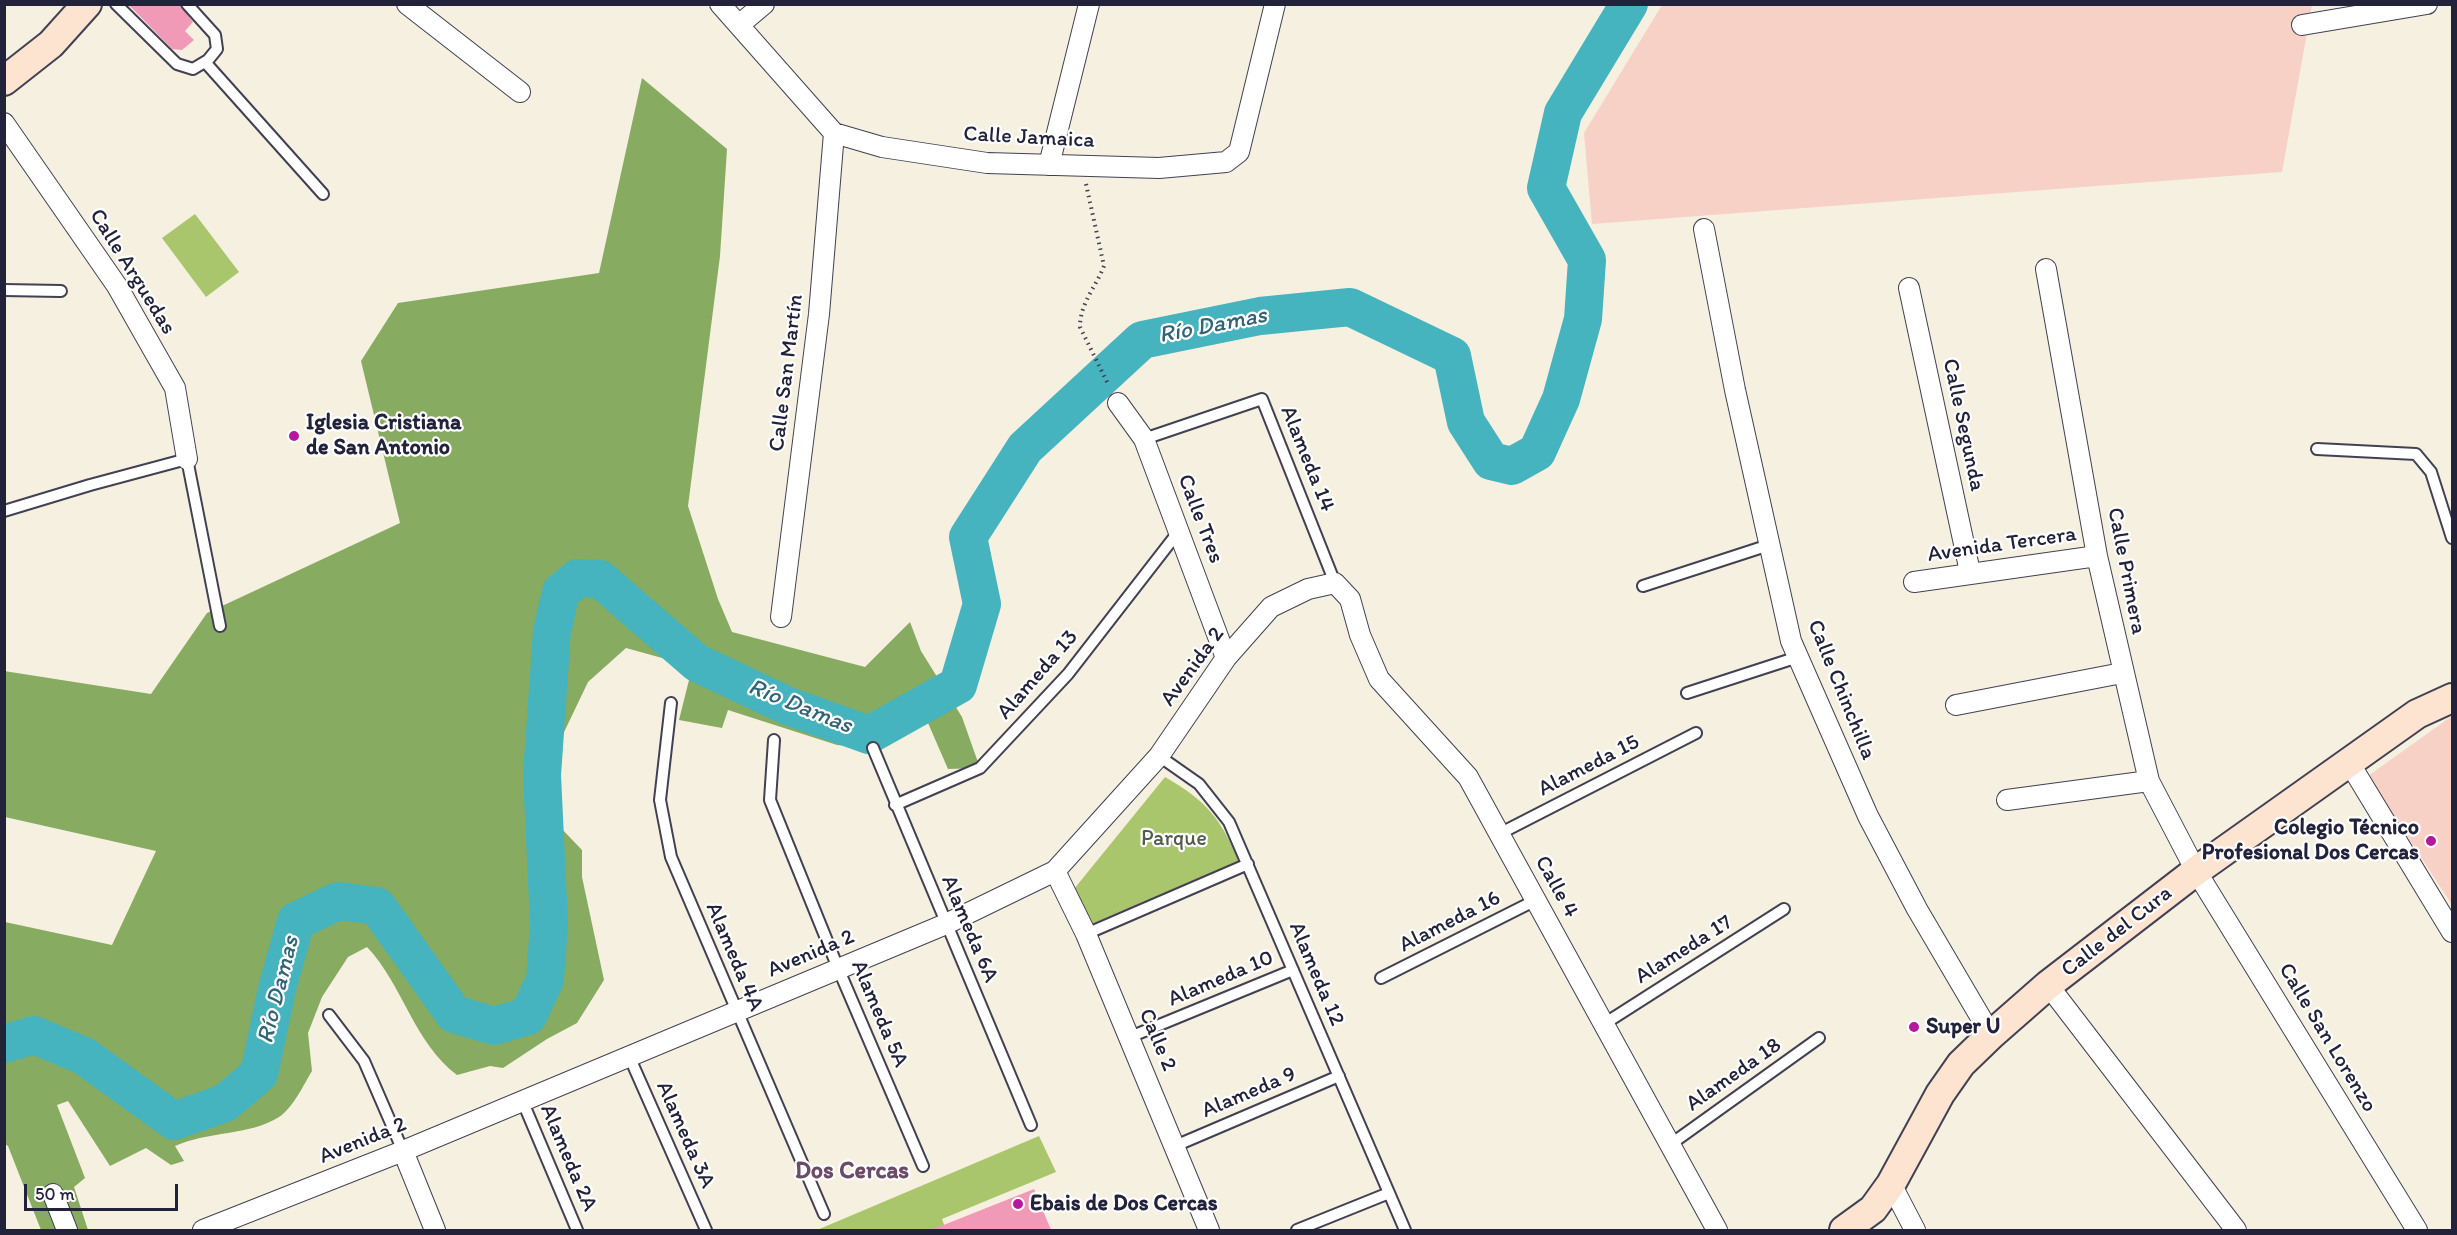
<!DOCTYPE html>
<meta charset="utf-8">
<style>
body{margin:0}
#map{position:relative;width:2457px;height:1235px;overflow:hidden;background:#f6f0e0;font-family:Itim,sans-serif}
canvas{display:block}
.frame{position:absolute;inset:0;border:6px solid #22223b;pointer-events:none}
.scale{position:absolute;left:24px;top:1184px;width:154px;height:27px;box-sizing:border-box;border:3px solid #22223b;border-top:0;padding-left:8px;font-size:18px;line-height:21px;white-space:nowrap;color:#22223b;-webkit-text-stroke:4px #fff;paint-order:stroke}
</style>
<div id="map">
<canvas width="2457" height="1235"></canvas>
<div class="frame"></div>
<div class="scale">50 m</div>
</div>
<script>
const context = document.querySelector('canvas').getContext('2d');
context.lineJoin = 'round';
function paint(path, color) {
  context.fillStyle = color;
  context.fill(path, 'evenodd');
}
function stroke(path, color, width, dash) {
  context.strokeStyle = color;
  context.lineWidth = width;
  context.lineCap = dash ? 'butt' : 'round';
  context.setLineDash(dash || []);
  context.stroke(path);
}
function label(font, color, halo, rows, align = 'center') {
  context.font = font + ' Itim,sans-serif';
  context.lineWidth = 4.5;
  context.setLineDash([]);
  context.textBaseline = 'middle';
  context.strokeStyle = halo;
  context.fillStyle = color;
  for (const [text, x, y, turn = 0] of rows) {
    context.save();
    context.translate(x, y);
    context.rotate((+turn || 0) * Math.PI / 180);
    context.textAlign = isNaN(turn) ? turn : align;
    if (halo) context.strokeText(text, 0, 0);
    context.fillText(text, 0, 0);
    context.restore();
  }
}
paint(new Path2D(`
 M1662 5H2312L2282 172 1592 224 1584 133Z
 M2452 716V905L2368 776Z`), '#f7d1c6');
paint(new Path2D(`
 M195 214 239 272 206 297 162 238Z
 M1165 777C1207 801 1220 818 1239 861L1089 925 1074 889Z
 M1039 1136 1056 1172 942 1219 946 1230H817Z`), '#aac66d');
paint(new Path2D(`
 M642 78 727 149 720 256 688 506 718 599 732 632 865 667 910 622 921 651 962 717 980 768 948 769 928 723 873 748 837 745 728 710 722 728 679 720 690 676 673 661 626 648 588 682 555 751 559 826 582 850V877L604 980 577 1023 547 1039 503 1068 490 1066 457 1075C414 1043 403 985 367 947L348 957 322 997 308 1033 312 1071C304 1084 293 1108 279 1117 249 1136 208 1131 175 1146L184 1161 171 1165 146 1148 110 1166 68 1101 57 1105 85 1178 74 1187 88 1230H41L8 1146 5 1144V922L112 945 156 851 5 817 4 671 151 694 207 613 400 523 361 361 398 303 599 273Z`), '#87ab60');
stroke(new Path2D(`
 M4 1044 34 1035 84 1056 174 1121 225 1103 259 1074 277 989 296 921 338 901 377 906 454 1014 494 1026 528 1016 545 980 549 924 542 775 552 631 561 592 578 578 600 579 697 663 788 706 869 735 958 685 982 604 968 537 1025 448 1142 340 1260 316 1350 307 1452 356 1466 422 1491 461 1512 466 1537 452 1561 399 1583 319 1587 260 1546 188 1563 113 1629 4`), '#45b4be', 38);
paint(new Path2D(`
 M128 4H180L193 22 185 31 194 40 182 50 172 49Z
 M1034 1189 1051 1230H931Z`), '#f19ab7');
const lane = new Path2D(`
 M116 4 177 64 193 69 208 60 217 49 215 35 187 4
 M205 62 323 194
 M4 290 61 291
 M1144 439 1262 399 1335 583
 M2317 449 2416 454 2431 472 2452 538
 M4 511 90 485 187 459 220 626
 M1643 586 1769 545
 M1687 693 1798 657
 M671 703 660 800 671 857 824 1214
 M774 740 770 800 838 968 923 1166
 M873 748 1031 1125
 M1159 756 1199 784 1229 822 1405 1230
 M895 805 980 768 1068 674 1179 531
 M1499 834 1696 733
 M1086 934 1248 864
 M1381 978 1536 900
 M329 1015 364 1061 403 1151
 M1604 1024 1784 909
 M1130 1037 1293 970
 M629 1056 706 1230
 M522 1100 577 1230
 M1671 1144 1819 1038
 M1175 1146 1339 1076
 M1297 1230 1389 1193`);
const street = new Path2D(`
 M407 4 520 92
 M720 4 834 133 882 147 987 163 1159 168 1226 162 1239 152 1275 4
 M739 25 764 4
 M2302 25 2427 4
 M4 123 117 286 175 388 187 459
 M1049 165 1089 4
 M1704 229 1735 390 1791 641 1868 816 1917 909 1991 1035
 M2046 269 2097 556 2149 781 2196 871 2417 1230
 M1909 288 1970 572
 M1118 403 1144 439 1226 658
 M1914 582 2097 556
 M781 617 819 314 834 133
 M1956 705 2122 673
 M2350 764 2452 932
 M2007 800 2149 781
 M1055 871 1086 934 1209 1230
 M2048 985 2236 1230
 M403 1151 435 1230
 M1891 1184 1915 1230
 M53 1194 67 1230
 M203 1230 403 1151 946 924 1055 871 1159 756 1226 658 1271 607 1308 589 1335 583 1350 599 1360 635 1379 679 1468 777 1717 1230`);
const secondary = new Path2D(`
 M4 81 51 44 87 4
 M1844 1230 1873 1209 1891 1184 1940 1094 1961 1064 1991 1035 2048 985 2196 871 2417 714 2452 698`);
stroke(lane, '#424154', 14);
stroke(street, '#424154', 22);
stroke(secondary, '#424154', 32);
stroke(new Path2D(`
 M1086 184 1104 266C1096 287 1080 303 1080 327L1109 386`), '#424154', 4, [1.5, 4.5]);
stroke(lane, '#fff', 10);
stroke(street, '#fff', 20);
stroke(secondary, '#fde4d1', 28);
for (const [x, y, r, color] of [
 [294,436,6,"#b5179e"],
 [2431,841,6,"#b5179e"],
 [1914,1027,6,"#b5179e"],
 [1018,1204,6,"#b5179e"]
]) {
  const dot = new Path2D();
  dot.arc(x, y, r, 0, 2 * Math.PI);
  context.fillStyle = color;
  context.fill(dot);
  stroke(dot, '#fff', 2);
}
label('22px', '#22223b', '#fff', [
 ["Calle Jamaica",1029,138,3],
 ["Calle Arguedas",132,272,58],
 ["Calle San Martín",787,373,-83],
 ["Calle Segunda",1963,425,78],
 ["Alameda 14",1307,459,68],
 ["Calle Tres",1200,519,69],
 ["Avenida Tercera",2002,545,-8],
 ["Calle Primera",2126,571,79],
 ["Avenida 2",1193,667,-54],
 ["Alameda 13",1038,675,-49],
 ["Calle Chinchilla",1841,690,68],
 ["Alameda 15",1589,766,-27],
 ["Calle 4",1556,887,61],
 ["Alameda 16",1450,922,-27],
 ["Alameda 6A",969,929,67],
 ["Calle del Cura",2117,932,-38],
 ["Alameda 17",1684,950,-32],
 ["Avenida 2",811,954,-23],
 ["Alameda 4A",734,957,67],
 ["Alameda 12",1316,974,67],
 ["Alameda 10",1221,979,-23],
 ["Alameda 5A",879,1014,67],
 ["Calle San Lorenzo",2327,1038,59],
 ["Calle 2",1157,1040,67],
 ["Alameda 18",1734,1075,-35],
 ["Alameda 9",1249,1093,-23],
 ["Alameda 3A",685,1135,66],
 ["Avenida 2",363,1141,-22],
 ["Alameda 2A",568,1158,67]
]);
label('bold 22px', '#22223b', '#fff', [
 ["Iglesia Cristiana",306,423],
 ["de San Antonio",306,448],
 ["Colegio Técnico",2419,828,"right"],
 ["Profesional Dos Cercas",2419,853,"right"],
 ["Super U",1926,1027],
 ["Ebais de Dos Cercas",1030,1204]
], 'left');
label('22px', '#525b4c', '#fff', [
 ["Parque",1174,839]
]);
label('italic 24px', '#326476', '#fff', [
 ["Río Damas",1213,326,-11],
 ["Río Damas",800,707,22],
 ["Río Damas",279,990,-76]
]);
label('bold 24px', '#6a4c66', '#fff', [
 ["Dos Cercas",852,1172]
]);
</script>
